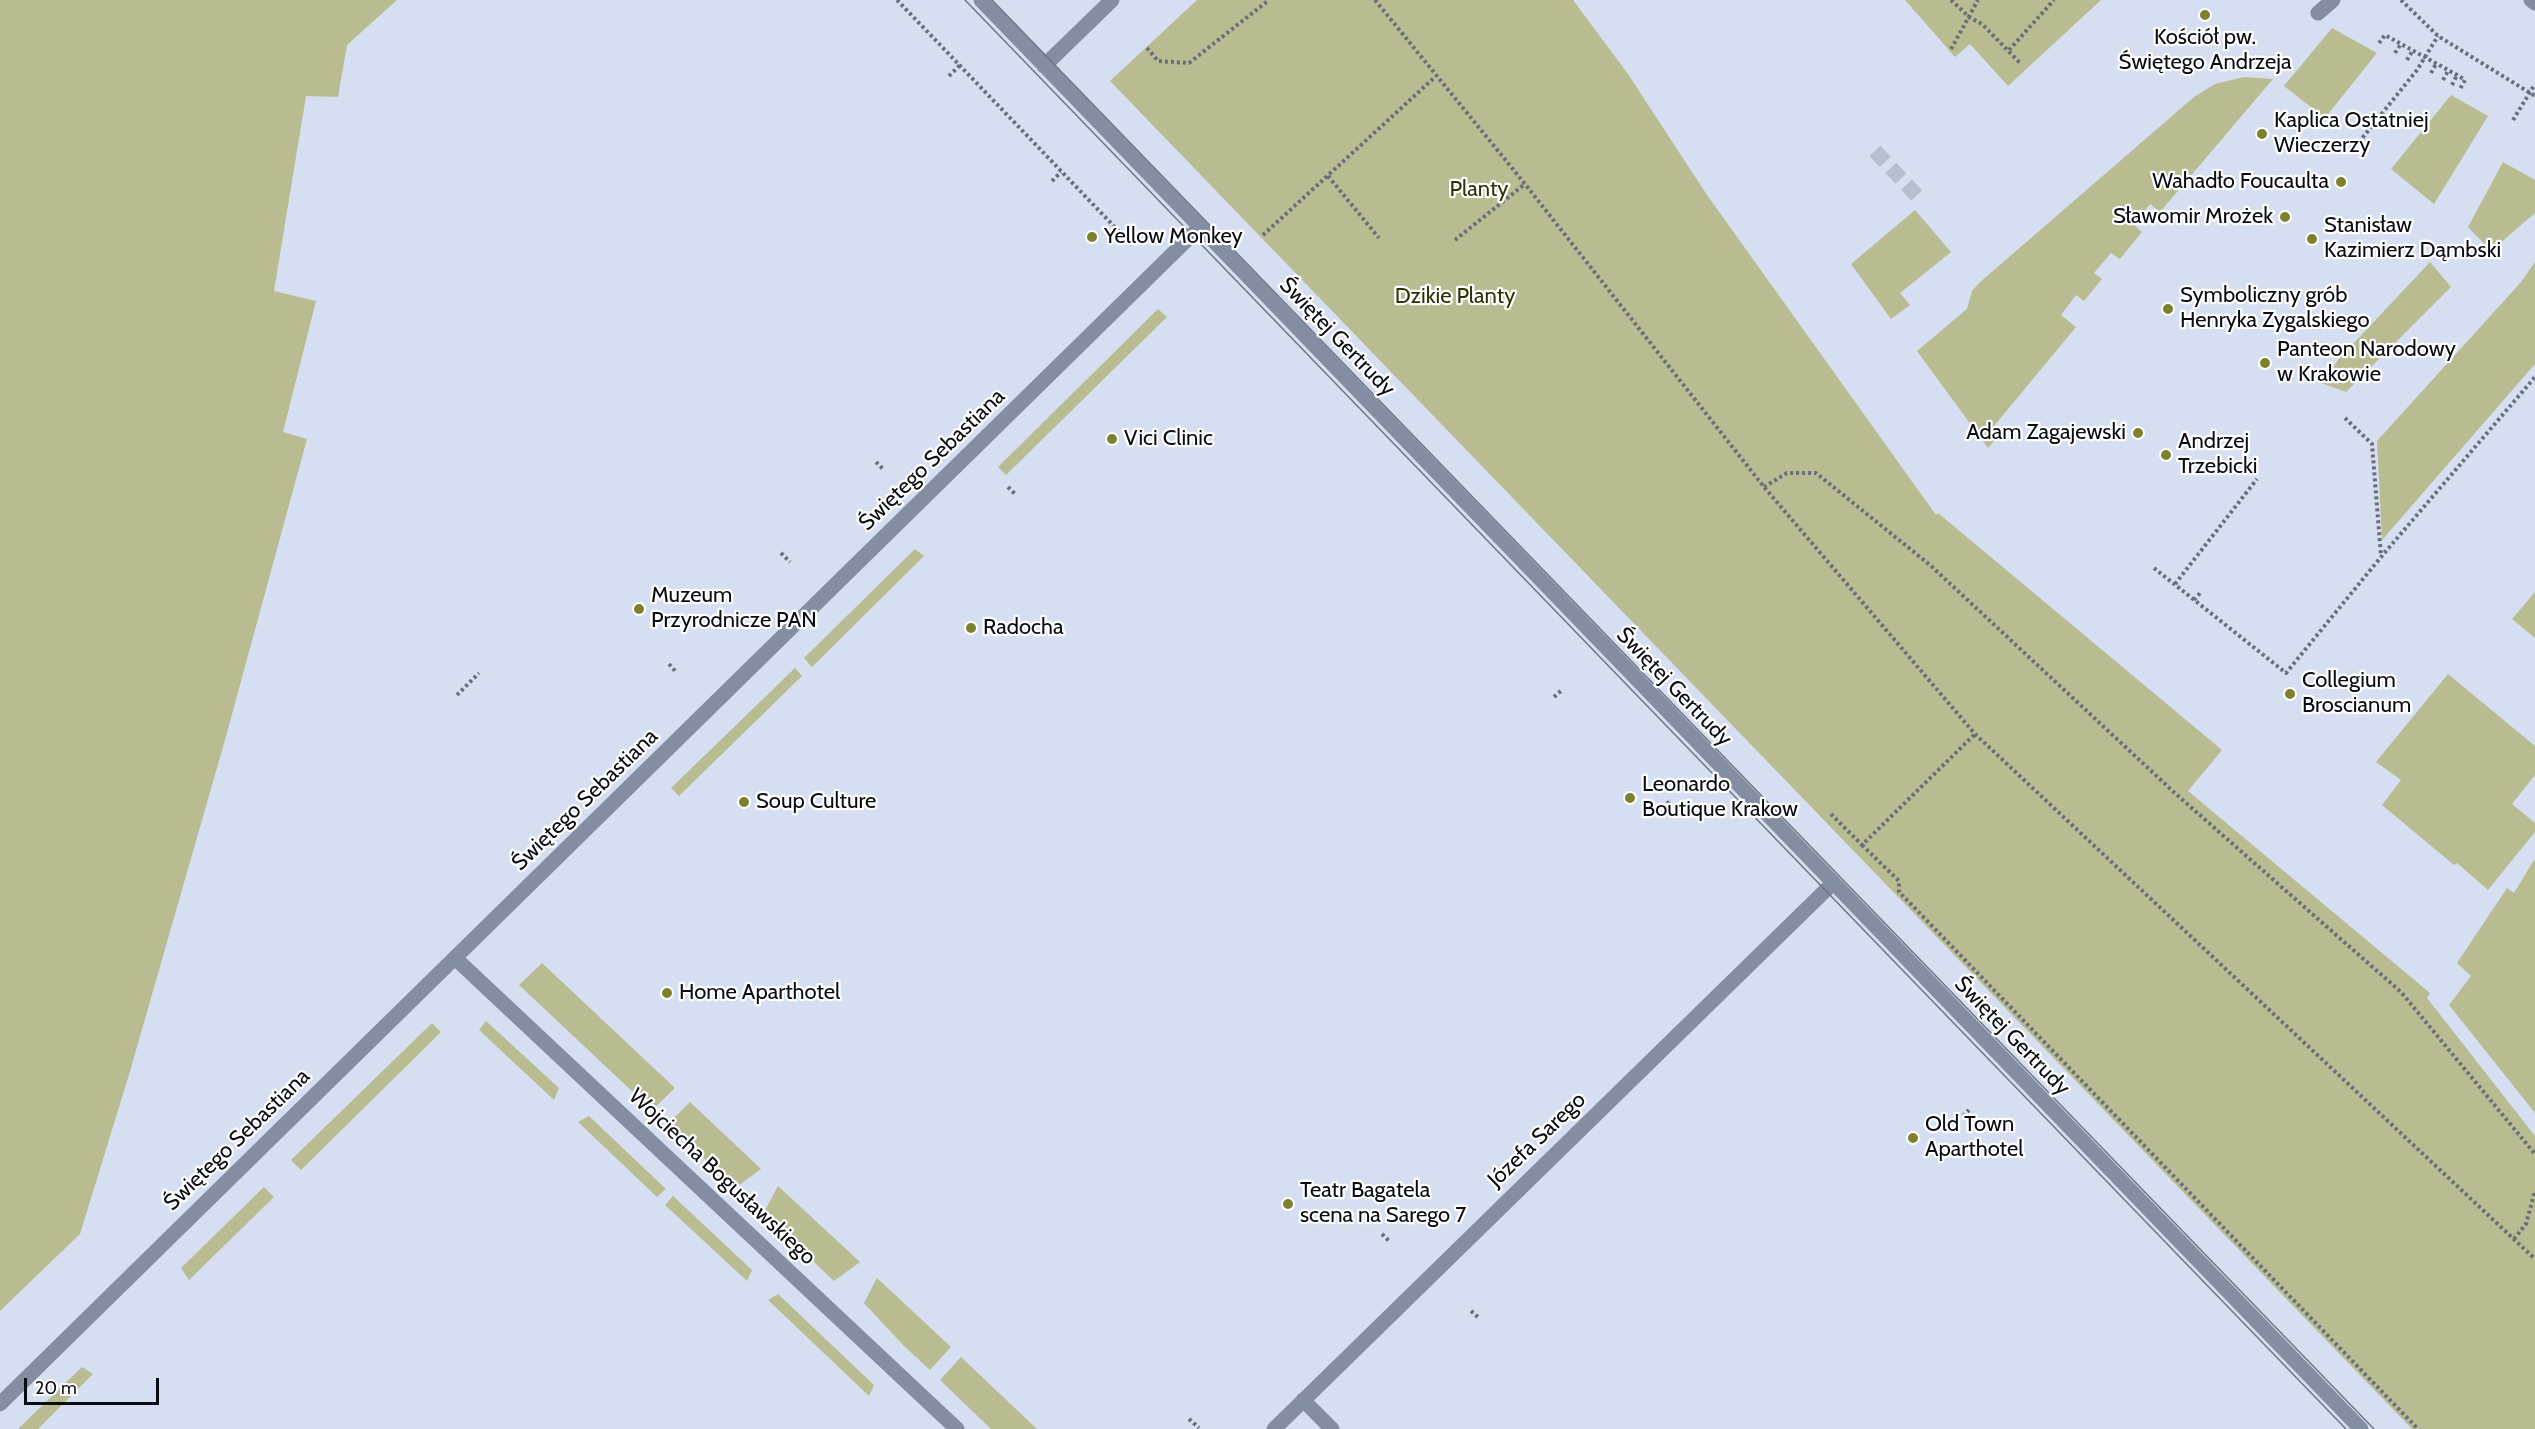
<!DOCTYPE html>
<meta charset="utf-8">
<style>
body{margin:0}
#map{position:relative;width:2535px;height:1429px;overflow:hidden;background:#d6dff1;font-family:Cabin,sans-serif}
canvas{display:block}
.scale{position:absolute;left:24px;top:1378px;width:135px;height:27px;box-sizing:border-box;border:3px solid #090c11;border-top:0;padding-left:8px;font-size:18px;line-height:21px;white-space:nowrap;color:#090c11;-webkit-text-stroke:4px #fff;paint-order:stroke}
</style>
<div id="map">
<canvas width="2535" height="1429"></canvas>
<div class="scale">20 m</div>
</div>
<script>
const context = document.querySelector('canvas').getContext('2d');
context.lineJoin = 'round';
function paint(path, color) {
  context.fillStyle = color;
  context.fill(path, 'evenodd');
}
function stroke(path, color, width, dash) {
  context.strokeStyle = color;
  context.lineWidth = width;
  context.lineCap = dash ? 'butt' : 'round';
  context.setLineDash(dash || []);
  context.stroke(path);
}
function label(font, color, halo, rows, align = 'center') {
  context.font = font + ' Cabin,sans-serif';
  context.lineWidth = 4.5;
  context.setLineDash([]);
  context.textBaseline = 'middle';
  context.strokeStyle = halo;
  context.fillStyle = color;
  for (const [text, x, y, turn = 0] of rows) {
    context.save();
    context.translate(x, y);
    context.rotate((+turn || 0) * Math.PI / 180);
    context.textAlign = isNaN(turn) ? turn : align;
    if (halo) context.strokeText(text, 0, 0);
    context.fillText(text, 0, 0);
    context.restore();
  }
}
paint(new Path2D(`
 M0 0H397L347 45 338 97 306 96 274 291 316 301 283 432 307 439 225 740 128 1078 80 1234 0 1311Z
 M1197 0H1573L1628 74 1707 195 1936 515 1938 513 2222 750 2188 791 2430 993 2427 998 2535 1136V1429H2412L1110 81Z
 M1905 0H2101L2008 86 1970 44 1955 57Z
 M2332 28 2377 53 2325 118 2284 86Z
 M2244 77 2273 79 2160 212 2150 204 2134 225 2142 232 2120 259 2111 253 2094 273 2102 279 2084 301 2076 295 2061 315 2076 327 1994 426 2001 433 1988 448 1917 351 1967 309 1972 291 1979 283 2194 97 2215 84Z
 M2451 95 2488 116 2434 204 2391 169Z
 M2503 162 2535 180V213L2491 251 2468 227Z
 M1915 210 1951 252 1900 293 1910 305 1891 319 1851 264Z
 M2430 262 2451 287 2346 392 2321 383 2338 360Z
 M2535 262V364L2382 540 2377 441 2521 282Z
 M1158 309 1167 317 1006 475 998 467Z
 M915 549 924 556 812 667 804 658Z
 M2535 592V638L2512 619Z
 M795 668 802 676 679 796 671 788Z
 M2448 674 2535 746V775L2512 804 2535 823V832L2488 890 2457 863 2454 865 2382 805 2401 780 2376 762Z
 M2534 860 2535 861V1113L2449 1005 2471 976 2457 963 2507 888 2514 893Z
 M542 963 675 1088 652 1110 519 985Z
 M486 1021 559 1088 554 1100 479 1030Z
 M432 1023 441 1032 301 1170 291 1160Z
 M690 1102 761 1169 735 1188 668 1124Z
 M589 1116 666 1189 657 1197 578 1122Z
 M778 1186 860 1262 834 1281 763 1214Z
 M264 1187 274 1197 189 1280 181 1268Z
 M673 1196 752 1270 747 1281 665 1205Z
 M877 1278 951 1347 930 1370 903 1345 864 1303Z
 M778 1294 874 1385 869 1396 768 1300Z
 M961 1357 1037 1429H991L940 1380Z
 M82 1367 93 1374 38 1429H18Z`), '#b8bc90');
stroke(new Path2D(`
 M1875 151 1920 199`), '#b7bfcf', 15, [15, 8]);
stroke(new Path2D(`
 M897 0 1132 245
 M1375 0 1525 184 1764 487 1975 734 2535 1259
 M1951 0 1969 17 1982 24 2021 64
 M2401 0 2438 36 2535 96
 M2379 43 2385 35 2457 75 2465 80 2460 89
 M1147 48 1158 61 1189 63 1269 0
 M1951 49 1978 0
 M2009 50 2054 0
 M2395 53 2401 44
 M2407 60 2413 50
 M2431 73 2436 64
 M949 76 960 65
 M2443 80 2448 71
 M2452 85 2457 75
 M2513 120 2535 84
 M2355 147 2417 70 2438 36
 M1328 176 1379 238
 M1052 181 1061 172
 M1263 235 1435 77
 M1455 240 1525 184
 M2345 418 2372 444 2381 556
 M876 462 884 470
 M1008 487 1016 495
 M1764 487 1787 473H1816L1930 565 2177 795 2401 992 2535 1154
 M781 553 790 562
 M2154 568 2286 673 2381 557 2535 377
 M2175 584 2257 479
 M2194 600 2201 592
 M669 664 677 673
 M457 695 479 673
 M1554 697 1563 689
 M1663 808 1670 801
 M1831 814 1862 845 1975 734
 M1862 845 1899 881V892L1909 902 2418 1429
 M1963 1116 1969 1110
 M1382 1234 1390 1242
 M2514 1239 2526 1224 2535 1191
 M1471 1311 1478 1317
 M1189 1419 1199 1428`), '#696f7a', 4, [3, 3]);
stroke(new Path2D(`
 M981 0 2361 1429
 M2531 0 2535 3
 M2318 13 2333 0
 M1044 66 1112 0
 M455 958 957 1429
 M1303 1400 1332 1429
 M0 1404 1200 227
 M1274 1429 1832 884`), '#848ea3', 15);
stroke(new Path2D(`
 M965 0 2346 1429
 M992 0 2374 1429`), '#707681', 1.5);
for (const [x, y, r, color] of [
 [2205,15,6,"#7e812b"],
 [2262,134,6,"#7e812b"],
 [2341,182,6,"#7e812b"],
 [2285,217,6,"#7e812b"],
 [1092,237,6,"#7e812b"],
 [2312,239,6,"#7e812b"],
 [2168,309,6,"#7e812b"],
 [2265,363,6,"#7e812b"],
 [2138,433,6,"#7e812b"],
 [1112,439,6,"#7e812b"],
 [2166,455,6,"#7e812b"],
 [639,609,6,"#7e812b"],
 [971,628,6,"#7e812b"],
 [2290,694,6,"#7e812b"],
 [1630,798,6,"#7e812b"],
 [744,802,6,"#7e812b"],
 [667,993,6,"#7e812b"],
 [1913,1138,6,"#7e812b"],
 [1288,1204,6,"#7e812b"]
]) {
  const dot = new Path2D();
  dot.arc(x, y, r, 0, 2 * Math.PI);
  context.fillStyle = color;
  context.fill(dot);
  stroke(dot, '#fff', 2);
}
label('22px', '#090c11', '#fff', [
 ["Kościół pw.",2205,38,"center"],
 ["Świętego Andrzeja",2205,63,"center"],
 ["Kaplica Ostatniej",2274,121],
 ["Wieczerzy",2274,146],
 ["Wahadło Foucaulta",2329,182,"right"],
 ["Sławomir Mrożek",2273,217,"right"],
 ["Stanisław",2324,226],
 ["Kazimierz Dąmbski",2324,251],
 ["Yellow Monkey",1104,237],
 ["Symboliczny grób",2180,296],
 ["Henryka Zygalskiego",2180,321],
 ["Panteon Narodowy",2277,350],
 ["w Krakowie",2277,375],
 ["Adam Zagajewski",2126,433,"right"],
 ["Vici Clinic",1124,439],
 ["Andrzej",2178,442],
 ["Trzebicki",2178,467],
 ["Muzeum",651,596],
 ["Przyrodnicze PAN",651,621],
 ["Radocha",983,628],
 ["Collegium",2302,681],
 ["Broscianum",2302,706],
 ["Leonardo",1642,785],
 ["Boutique Krakow",1642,810],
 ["Soup Culture",756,802],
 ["Home Aparthotel",679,993],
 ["Old Town",1925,1125],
 ["Aparthotel",1925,1150],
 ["Teatr Bagatela",1300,1191],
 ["scena na Sarego 7",1300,1216]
], 'left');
label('22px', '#303104', '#fff', [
 ["Planty",1479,190],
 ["Dzikie Planty",1455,297]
]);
label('22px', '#090c11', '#fff', [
 ["Świętej Gertrudy",1337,337,46],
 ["Świętego Sebastiana",932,460,-44],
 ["Świętej Gertrudy",1674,687,46],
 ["Świętego Sebastiana",585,800,-44],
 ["Świętej Gertrudy",2012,1036,46],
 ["Świętego Sebastiana",237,1140,-44],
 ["Józefa Sarego",1537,1140,-44],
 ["Wojciecha Bogusławskiego",722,1177,43]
]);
</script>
